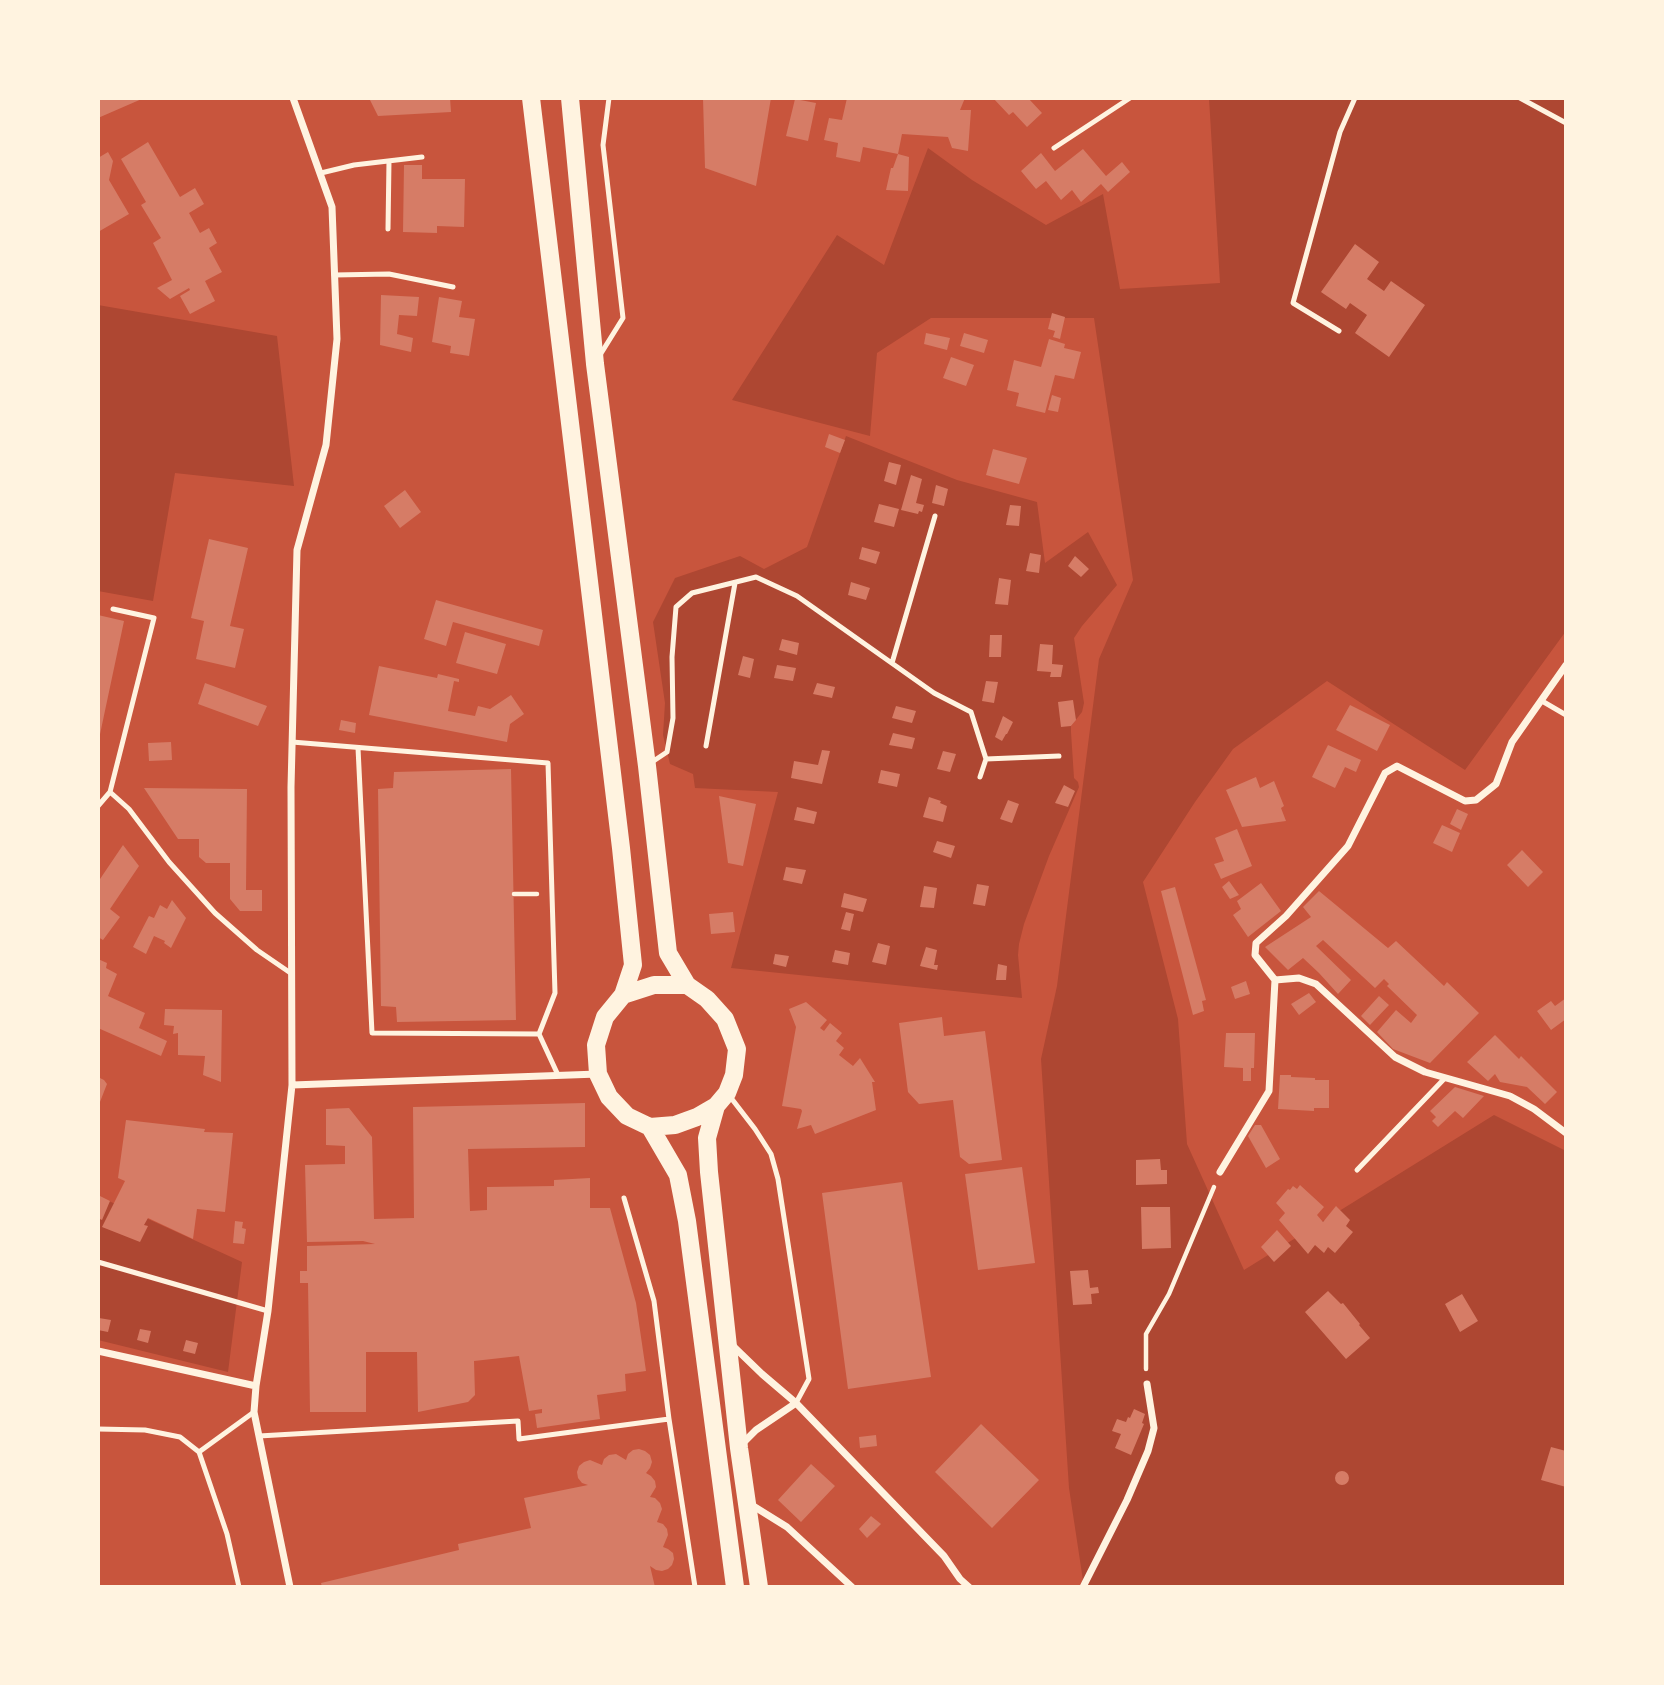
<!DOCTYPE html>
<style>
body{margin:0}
#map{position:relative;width:1664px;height:1685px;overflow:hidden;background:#c8553d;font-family:Raleway,sans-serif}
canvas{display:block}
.frame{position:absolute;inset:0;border:100px solid #fff3e0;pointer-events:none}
</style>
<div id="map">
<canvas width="1664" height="1685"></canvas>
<div class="frame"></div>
</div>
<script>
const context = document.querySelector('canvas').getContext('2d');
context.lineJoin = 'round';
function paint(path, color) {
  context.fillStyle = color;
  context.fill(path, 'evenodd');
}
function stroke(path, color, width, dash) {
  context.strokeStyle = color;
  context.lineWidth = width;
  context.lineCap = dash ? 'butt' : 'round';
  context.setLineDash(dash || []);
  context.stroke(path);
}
paint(new Path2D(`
 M1209 98H1566V631L1465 770 1327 681 1233 749 1195 802 1143 882 1178 1019 1187 1144 1244 1270 1494 1115 1566 1151V1587H1084L1069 1488 1041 1059 1057 986 1099 659 1133 580 1094 318H931L877 353 870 436 732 400 837 235 884 265 928 148 972 180 1046 225 1103 194 1120 289 1220 283Z
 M98 305 277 336 294 486 175 473 153 601 98 591Z
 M846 436 957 480 1037 502 1045 563 1088 532 1117 585 1082 626 1074 638 1084 703 1082 712 1071 726V732L1074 778 1078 782 1079 787 1049 856 1024 924 1019 944 1018 955 1022 998 731 968 778 792 695 788 693 774 670 764 663 735 665 703 653 622 675 578 740 556 764 569 807 547Z
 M98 1196 242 1262 228 1372 98 1340Z`), '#ae4732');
paint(new Path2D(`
 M98 98H144L98 118Z
 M369 98H450L451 112 378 116Z
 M703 98H771L756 186 705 168Z
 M847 98H965L960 110H971L968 151 952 148 948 137 902 134 898 154 863 147 860 162 836 157 838 143 824 140 829 118 842 120Z
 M993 98H1028L1042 113 1027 127 1013 112 1009 115Z
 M795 99 816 103 808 141 786 136Z
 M148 142 180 197 195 188 204 204 189 213 200 233 209 228 217 243 209 248 222 272 205 281 215 301 190 314 180 296 190 290 189 288 170 299 157 288 172 280 153 243 161 238 141 205 146 202 121 159Z
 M1083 149 1106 176 1122 162 1130 172 1108 192 1101 184 1081 202 1072 190 1061 200 1046 181 1036 189 1021 171 1041 153 1055 171Z
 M108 152 113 161 109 180 129 214 98 232V158Z
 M898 154 909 157 908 191 886 190 891 168H893Z
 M404 165H422V179H465L464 227 437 226V233L403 232Z
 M1355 244 1379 262 1367 279 1384 291 1391 281 1425 305 1389 357 1355 333 1367 315 1350 303 1346 309 1321 292Z
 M381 295 419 297 417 316 399 315 397 334 413 338 411 352 380 345Z
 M439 297 462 301 459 317 475 319 469 356 450 353 451 346 432 342Z
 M1052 313 1065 317 1060 339 1053 337 1055 331 1048 329Z
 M926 333 950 338 947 350 924 344Z
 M964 333 988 340 984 353 960 346Z
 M1049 339 1065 344 1064 348 1081 352 1074 379 1055 375 1045 413 1016 406 1019 393 1007 390 1014 360 1041 367Z
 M951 357 974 365 966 386 943 378Z
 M1052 395 1061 398 1058 412 1048 410Z
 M829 434 845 440 840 453 825 447Z
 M993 449 1027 458 1019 484 986 475Z
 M889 462 901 465 896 485 884 481Z
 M911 475 922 479 916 503 924 505 922 512 919 511 918 514 901 510Z
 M936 485 948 489 944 506 932 503Z
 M405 490 421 512 400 528 384 506Z
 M879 504 899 509 894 527 874 522Z
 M1010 505 1021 506 1019 526 1006 525Z
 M209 539 248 548 230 626 244 629 235 668 196 659 204 621 191 618Z
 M862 547 880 552 876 564 859 559Z
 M1030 553 1041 555 1039 573 1026 571Z
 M1075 556 1089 569 1081 577 1068 566Z
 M999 578 1011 580 1008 605 995 604Z
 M851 582 870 588 866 600 848 595Z
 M436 600 543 630 539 646 453 622 446 646 424 639Z
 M98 615 124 621 99 739H98Z
 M465 632 506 644 497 674 456 663Z
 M990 635H1002L1001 657H989Z
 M782 639 799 643 797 655 779 650Z
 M1040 644 1053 645 1052 664 1063 665 1061 677H1050L1051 672 1037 671Z
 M743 656 754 659 750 678 738 675Z
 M777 665 796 668 793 681 774 678Z
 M379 666 437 678 438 674 459 679V682L454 681 448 711 475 716 478 706 490 709 511 695 524 714 510 724 507 742 369 715Z
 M986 681 998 682 994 703 982 701Z
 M205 683 267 706 258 726 198 704Z
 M817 683 835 687 832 698 813 694Z
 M1073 700 1076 720 1071 726 1061 727 1058 702Z
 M1350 705 1390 725 1377 751 1336 730Z
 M896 706 916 711 912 723 892 718Z
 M1003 716 1013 722 1007 734H1006L1002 741 995 737Z
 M341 720 356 723 355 733 339 730Z
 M893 733 915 738 912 749 889 745Z
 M171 742 172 760 149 761 148 743Z
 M1328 745 1361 760 1356 772 1345 767 1335 788 1312 777Z
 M822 750 830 751 822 784 791 778 794 761 818 765Z
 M943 751 956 754 950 772 937 769Z
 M511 769 516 1020 397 1022 396 1007 381 1006 378 789 393 788 394 772Z
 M881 770 900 774 897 787 878 783Z
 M1256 777 1260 788 1274 781 1284 806 1281 808 1286 821 1242 827 1226 790Z
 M1064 785 1075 791 1068 807 1055 803Z
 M144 788 247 789 246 890H262V911H240L230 899V863H206L199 857V839H178Z
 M719 796 756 804 743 866 728 863Z
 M929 797 941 801 940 803 947 806 943 822 923 817Z
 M1008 800 1019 804 1012 823 1000 819Z
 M797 807 817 812 814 824 794 820Z
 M1457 809 1468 814 1461 830 1450 824Z
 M1442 825 1460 833 1452 852 1433 843Z
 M1237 829 1252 866 1221 879 1214 864 1224 861 1215 838Z
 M937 841 955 846 951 858 933 852Z
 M123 845 139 866 110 909 120 917 103 940 98 937V882Z
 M1522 850 1543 872 1528 887 1507 865Z
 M786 867 806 870 802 884 783 880Z
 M1229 881 1239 895 1230 899 1222 887Z
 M1261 883 1281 911 1248 937 1233 915 1241 909 1237 901Z
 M977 884 989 886 985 906 973 904Z
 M924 886 937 888 934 908 920 907Z
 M1175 887 1206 1000 1202 1001 1204 1011 1193 1015 1161 891Z
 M1319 891 1388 948 1396 941 1444 986 1447 982 1479 1013 1430 1063 1393 1049 1377 1032 1396 1010 1411 1023 1417 1015 1387 986 1389 984 1384 979 1375 988 1323 940 1316 946 1351 980 1338 994 1319 973 1303 958 1288 970 1265 947 1311 917 1303 907Z
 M844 893 867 899 863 912 841 907Z
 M172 900 186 918 171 948 164 943 165 941 154 936 146 954 133 947 149 916 154 918 160 905 167 909Z
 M733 912 735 932 711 934 709 914Z
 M846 912 854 914 850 931 841 929Z
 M878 943 890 946 886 965 872 962Z
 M926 947 937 950 934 965H938L937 970 920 966Z
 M835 950 850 953 848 965 832 962Z
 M775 954 789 956 786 967 773 964Z
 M98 959 107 963 106 968 117 974 108 996 145 1013 139 1028 167 1041 161 1056 98 1028Z
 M998 964 1007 966 1006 980H996Z
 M1246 981 1250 994 1235 999 1231 987Z
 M1309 993 1316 1002 1299 1015 1291 1004Z
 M1379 996 1389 1005 1370 1025 1361 1016Z
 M1566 998V1019L1551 1030 1537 1011 1551 1001 1555 1006Z
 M806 1002 827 1020 820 1028 824 1031 830 1023 842 1033 836 1041 844 1048 839 1055 853 1066 860 1058 875 1082H872L876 1110 815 1134 811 1125 797 1129 802 1111 801 1109 782 1106 796 1027 789 1009Z
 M165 1009 222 1010 221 1082 203 1075 205 1056 178 1055V1033L173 1034 174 1026 164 1025Z
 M942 1017 944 1036 985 1031 1002 1160 969 1164 960 1157 953 1100 919 1104 908 1092 899 1023Z
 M1226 1033H1255L1254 1068H1251V1081H1243V1068L1224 1067Z
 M1495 1035 1519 1059 1521 1056 1557 1092 1545 1104 1527 1087 1500 1082 1495 1074 1488 1081 1467 1062Z
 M1280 1075H1291V1077L1315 1078V1080H1329V1108H1314V1111L1278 1109Z
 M98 1077 104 1080 107 1084 98 1107Z
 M1455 1087 1484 1096 1463 1118 1455 1111 1438 1127 1432 1121 1436 1117 1430 1111Z
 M585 1103V1147L468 1149 470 1211 487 1210V1187L554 1186V1180L590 1178V1208H610L636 1303 646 1371 625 1374 626 1391 597 1395 600 1419 537 1428 535 1414 542 1413V1409L529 1411 519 1356 474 1361 475 1395 468 1402 418 1412 417 1352H366V1412H310L308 1283H300V1271H307V1246L375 1244 363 1241 307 1242 305 1165 345 1164V1146L326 1145V1109L349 1108 372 1137 374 1219 414 1218 413 1107Z
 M126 1120 205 1129 204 1132 233 1133 225 1212 197 1209 193 1239 148 1218 144 1225 148 1226 140 1242 102 1227 125 1181 118 1178Z
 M1255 1125H1261L1280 1159 1266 1168 1248 1136Z
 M1160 1159 1161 1170H1167V1184L1136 1185V1160Z
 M1022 1167 1035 1263 978 1270 965 1174Z
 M902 1182 931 1377 848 1389 822 1193Z
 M1300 1185 1324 1207 1317 1215 1323 1222 1336 1206 1350 1220 1346 1226 1353 1232 1335 1253 1328 1247 1324 1253 1315 1245 1308 1254 1279 1220 1285 1213 1276 1203 1288 1189 1290 1190 1293 1186 1297 1189Z
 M98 1195 110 1201 102 1220 98 1218Z
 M1141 1207H1170L1171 1248 1142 1249Z
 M235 1221 243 1222 242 1228 246 1229 244 1244 233 1243Z
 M1277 1230 1291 1246 1274 1262 1261 1247Z
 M1088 1270 1090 1288 1098 1287 1099 1293 1091 1294 1092 1304 1073 1305 1070 1271Z
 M1328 1291 1341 1304 1343 1303 1360 1324 1359 1325 1370 1338 1346 1359 1305 1312Z
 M1462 1294 1478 1321 1460 1332 1445 1304Z
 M99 1318 111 1320 108 1332 98 1330Z
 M140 1329 151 1331 148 1343 137 1340Z
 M186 1340 198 1343 195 1354 183 1351Z
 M1134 1409 1145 1414 1142 1423 1144 1424 1131 1455 1115 1448 1121 1434 1112 1431 1117 1419 1126 1422 1128 1417 1130 1418Z
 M981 1424 1039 1480 992 1528 935 1472Z
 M876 1435 877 1446 860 1448 859 1437Z
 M1551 1447 1566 1451V1487L1541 1480Z
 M639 1449 645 1451 650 1455 652 1462 650 1468 646 1473 651 1476 655 1481 656 1487 650 1497 655 1498 660 1503 662 1509 657 1522 663 1524 667 1529 668 1535 663 1547 668 1549 673 1553 674 1559 672 1565 668 1569 662 1571 656 1570 650 1566 655 1587H322L321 1583 459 1550 458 1544 531 1528 524 1498 588 1485 582 1483 578 1478 577 1472 579 1466 584 1462 590 1460 602 1465 604 1459 609 1455 616 1454 626 1460 628 1454 633 1450Z
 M811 1464 835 1486 801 1522 778 1500Z
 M1335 1478a7 7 0 1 1 14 0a7 7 0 1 1-14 0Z
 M871 1516 881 1524 867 1538 859 1529Z`), '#d67c66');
stroke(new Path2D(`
 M514 894H537
 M1146 1369V1334L1169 1294 1214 1187`), '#fff3e0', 4.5);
stroke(new Path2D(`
 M1520 98 1566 123
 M1054 148 1130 98
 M321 173 354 165 422 157
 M388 229 389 161
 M334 275 389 274 453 287
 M1339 331 1293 303 1340 132 1355 98
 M600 355 623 318 603 145 609 98
 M892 663 935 516
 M1542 701 1566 715
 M292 742 548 763 555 993 539 1034 558 1075
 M706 746 735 583
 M358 748 372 1033 539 1034
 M986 759 1059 756
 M649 764 667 752 673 718 672 657 676 607 692 593 756 577 797 596 934 693 971 712 986 759 980 777
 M110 792 129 809 169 862 215 913 257 950 292 974
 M98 806 110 792 154 618 113 609
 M728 1094 755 1129 771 1154 778 1179 809 1379 796 1403
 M1357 1170 1445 1078
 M98 1262 268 1311
 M669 1419 695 1587
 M98 1429 145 1430 180 1437 199 1452 254 1412
 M259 1436 518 1421 519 1439 669 1419 654 1301 624 1198
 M199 1452 227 1534 239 1587`), '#fff3e0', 5);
stroke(new Path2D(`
 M1566 665 1512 742 1496 784 1476 800 1465 801 1397 766 1385 773 1348 846 1286 916 1256 943 1255 955 1275 980 1299 978 1316 984 1395 1057 1425 1072 1510 1096 1534 1109 1566 1133
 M292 1085 598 1074
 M1220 1172 1269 1091 1275 980
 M732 1345 762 1374 796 1403 944 1556 960 1579 969 1587
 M98 1351 256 1386
 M741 1445 756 1430 796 1403
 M750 1504 787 1527 852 1587
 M290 1587 254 1412 256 1386 268 1311 292 1085 291 787 297 550 326 445 337 339 332 207 293 98
 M1083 1587 1127 1500 1148 1451 1154 1428 1147 1384`), '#fff3e0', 7);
stroke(new Path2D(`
 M531 98 621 848 633 965 623 995
 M570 98 595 364 647 766 668 953 687 985
 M654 985H687L707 999 725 1019 737 1049 734 1075 727 1093 716 1106 697 1117 675 1125 650 1127 627 1116 609 1097 598 1074 596 1045 605 1017 623 995Z
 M716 1106 707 1138 709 1172 739 1448 759 1587
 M650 1127 678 1175 687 1221 735 1587`), '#fff3e0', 18);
</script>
